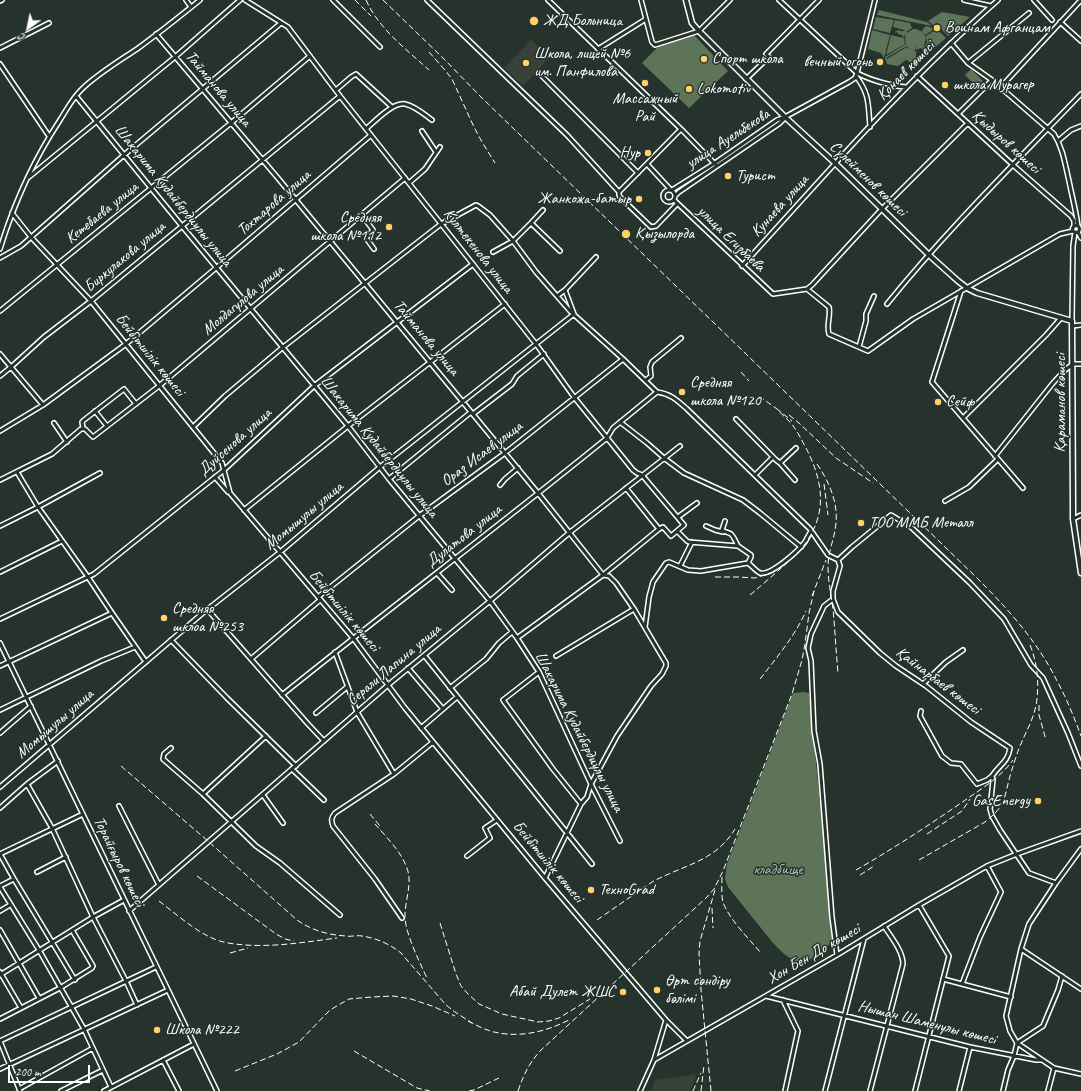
<!DOCTYPE html>
<meta charset="utf-8">
<style>
body{margin:0}
#map{position:relative;width:1081px;height:1091px;overflow:hidden;background:#26332d;font-family:Caveat,sans-serif}
canvas{display:block}
.north{position:absolute;left:8px;top:8px;width:40px;height:40px;-webkit-text-stroke:3px #26332d;paint-order:stroke;rotate:213deg;font-size:11px;font-weight:700;line-height:16px;text-align:center;color:#fff}
.north::after{content:'';display:block;margin:auto;width:14px;height:18px;background:#fff;clip-path:polygon(50% 0,100% 100%,50% 72%,0 100%)}
.scale{position:absolute;left:8px;top:1065px;width:82px;height:18px;box-sizing:border-box;border:2px solid #fff;border-top:0;padding-left:5px;font-size:12px;line-height:14px;white-space:nowrap;color:#fff;-webkit-text-stroke:3px #26332d;paint-order:stroke}
</style>
<div id="map">
<canvas width="1081" height="1091"></canvas>
<div class="north">С</div>
<div class="scale">200 m</div>
</div>
<script>
const context = document.querySelector('canvas').getContext('2d');
context.lineJoin = 'round';
function paint(path, color) {
  context.fillStyle = color;
  context.fill(path, 'evenodd');
}
function stroke(path, color, width, dash) {
  context.strokeStyle = color;
  context.lineWidth = width;
  context.lineCap = dash ? 'butt' : 'round';
  context.setLineDash(dash || []);
  context.stroke(path);
}
function label(font, color, halo, rows, align = 'center') {
  context.font = font + ' Caveat,sans-serif';
  context.lineWidth = 3;
  context.setLineDash([]);
  context.textBaseline = 'middle';
  context.strokeStyle = halo;
  context.fillStyle = color;
  for (const [text, x, y, turn = 0] of rows) {
    context.save();
    context.translate(x, y);
    context.rotate((+turn || 0) * Math.PI / 180);
    context.textAlign = isNaN(turn) ? turn : align;
    if (halo) context.strokeText(text, 0, 0);
    context.fillText(text, 0, 0);
    context.restore();
  }
}
paint(new Path2D(`
 M531 40 549 58 523 86 504 68Z
 M697 1074 690 1091H651L655 1080Z`), '#394038');
paint(new Path2D(`
 M879 10 927 22 932 26 877 15Z
 M942 12 970 17 948 36 942 30 941 26 938 23 933 25 928 21Z
 M876 17 894 20 890 33 873 29Z
 M895 20 910 23 912 28 908 31 893 27Z
 M926 26 933 28V30L925 35 923 32 926 38 924 46 930 53 927 55 921 48 916 50V45L915 50H912L907 46 886 58 887 59 907 47 912 50 916 51V67L907 60 891 58 906 60 898 66 887 64 885 58V57L906 44 905 38 906 34 904 37H902L903 35H901V34L899 35 897 32 895 33 896 30 897 31 900 30 902 32V31H904V30L907 31V33L913 29 914 33 913 29H916L923 32 922 30Z
 M872 30 890 35 884 58 881 53 868 49Z
 M934 31 936 32H940L946 38 930 52 925 46 927 42 926 36Z
 M694 35 728 71 689 108 642 63 662 43Z
 M891 35 904 38 905 44 886 55Z
 M971 69 983 81 977 87 965 75Z
 M804 692 809 693 834 941 802 966 784 954 773 943 728 887 725 879 727 864 793 693Z`), '#5d7458');
const minor = new Path2D(`
 M186 0 191 7
 M245 0 288 27 340 96 536 344 574 397 633 470 637 473 642 475 684 525 671 536 663 527 659 529 603 575 517 638
 M333 0 380 47
 M427 0 567 135 619 192
 M548 0 683 131 717 166
 M641 0 652 42 655 45 699 31 730 0
 M779 0 857 73C870 80 891 86 906 87
 M964 0 991 6
 M1034 0 1052 20
 M0 1 2 0
 M1060 22 1081 41
 M156 34 277 177 538 493 603 575 609 576 616 583 634 609 666 663V666L662 674 651 686 617 736 591 784 587 797 581 804 545 878
 M951 43 968 63 992 80 1054 134C1063 148 1065 164 1069 181 1072 196 1076 211 1078 226
 M0 48 49 23
 M598 49 646 19
 M968 63 1029 13
 M0 64 49 136
 M539 73 638 173
 M856 76C870 95 868 104 870 127
 M917 76 1013 165 1071 216 1074 221V227
 M746 79 769 57 766 54 819 0
 M1000 88 1081 0
 M336 90 351 77 356 74 392 107
 M76 96 182 226 348 426 389 479 490 601 517 638 539 672 591 784 620 841
 M958 114 992 80
 M366 129C375 121 393 102 405 104 415 106 424 114 432 120
 M422 131 436 152
 M1058 141 1071 130 1081 126
 M647 164 670 189
 M29 177 175 57 240 0
 M409 183 425 169 440 147
 M663 196a6 6 0 1 1 12 0a6 6 0 1 1-12 0Z
 M672 190 715 163 777 120 785 117 849 82 855 78 857 73 875 0
 M619 192 681 129
 M619 192V195L620 197 651 227 656 226 677 204
 M676 195 679 192 780 123 784 119
 M674 200 773 294 807 289 812 285 879 212 968 123
 M12 213 31 237 91 301 222 463 230 493 353 638 405 708 545 878 666 1020 687 1041
 M362 215 373 230 366 238 374 249
 M531 223 560 251
 M1072.5 229a3.5 3.5 0 1 1 7 0a3.5 3.5 0 1 1-7 0Z
 M1078 232 1081 238
 M0 249C14 203 33 161 60 120 67 109 73 97 83 88 99 73 119 61 137 49 159 33 179 17 200 0
 M493 252 513 241 531 223 543 210
 M0 258 21 246 124 155 281 23
 M742 266C825 175 906 81 998 0
 M807 289 829 307C831 316 826 325 829 334L868 351 913 319 1060 234 1073 231
 M961 291 932 382 1023 488
 M557 296 565 290
 M887 304C947 230 1015 163 1081 94
 M0 311 231 123 310 56
 M1072 321 1073 246 1075 232
 M1072 326 1081 325
 M859 347 866 321V314L874 296
 M0 354 43 405
 M0 376 11 367 44 337 91 301 340 96
 M646 380 651 376 650 367 652 362 681 338
 M657 392C671 394 677 400 687 409L810 529 828 555 838 560 840 566 833 591V599L838 612 880 653 896 666 926 686 971 722 1010 748C1008 762 1000 764 992 776L993 780 990 809 992 816 1000 830 1029 873 1056 883
 M95 411 107 426
 M473 414 512 384 517 376 544 354
 M963 418 1046 335 1061 318
 M736 419 776 460 780 463 795 480
 M620 422 647 443 664 458 684 473 743 500 760 513 801 547
 M54 423 67 442
 M193 427 225 396 282 348 441 224 476 205 478 206 490 215 513 241 536 272 571 312 623 359 657 392
 M83 428 82 422 84 420 124 389 136 404
 M0 431 43 405 126 344 216 268 371 135
 M995 456 1053 383 1065 370 1073 364H1081
 M780 463 796 448
 M17 472 38 507 88 577 112 613 146 662
 M755 475 773 457
 M215 477 228 492
 M389 479 471 412
 M0 480 52 454 81 429H85L93 437 159 386 405 178
 M500 485 505 479 518 468
 M626 488 659 529
 M945 501 969 487 998 459
 M244 510 348 426 505 304
 M678 517 697 503
 M1073 519 1081 515
 M725 521 722 530C724 532 728 532 731 534 734 537 736 542 738 546
 M0 526 38 507 100 473
 M706 526 715 530 723 532
 M838 560 852 547 891 515 911 527 970 583 1004 619 1031 665 1043 678 1068 733 1081 766
 M748 563C752 566 756 571 760 573 771 576 799 550 805 542 807 538 809 535 811 531
 M680 566 692 542
 M0 572 62 541
 M437 573 452 590
 M318 597 419 516 505 453 623 359
 M833 599 824 606 811 634 808 648 811 661 814 731 820 764 832 917 837 955
 M207 609 308 724 324 741
 M0 619 94 574 224 470 314 386 473 264
 M645 627 649 597 653 582 666 563 669 562 688 570 701 571 748 563 751 557V555L738 546 689 542 687 541 677 531
 M171 640 227 698 296 766
 M0 643 217 1091
 M335 652 357 712 394 774
 M424 655 592 864
 M556 656 634 609
 M251 659 320 600
 M0 666 112 613
 M408 668 443 709
 M539 672 503 700 553 769 581 804
 M923 684 946 662 963 650
 M450 688 486 659 499 643 512 632
 M282 695C390 608 500 525 607 438L613 428 657 392
 M0 710 101 661 135 647
 M921 711 920 716 942 756 951 763 961 764 977 784 987 780 992 776
 M316 713 347 687
 M421 728 457 697
 M0 733 31 706
 M171 748 164 754 163 759 203 794 256 846 280 863 340 915
 M292 769 324 800
 M27 784 52 828 93 917 126 981 137 1005
 M0 787 204 612 279 553 380 467 574 314 565 290 596 257
 M203 794 266 736
 M263 795 283 823
 M119 806 159 885
 M0 808 27 784 58 761
 M1081 849 1056 883 1029 924 1021 949 1006 1016 1010 1031 1017 1043 1054 1068 1081 1074
 M0 854 14 879 75 980
 M0 854 83 814
 M467 856 490 838 485 828 497 820
 M37 872 66 857
 M0 886 14 879
 M0 887 39 950 84 1029 111 1087
 M0 911 10 905
 M129 911 388 685 490 601 569 533 680 446
 M402 918 375 879 333 826C331 820 331 818 335 813L394 774 433 742
 M0 930 39 998
 M1021 949 1081 989
 M0 972 21 1008
 M0 975 93 917 124 900
 M943 979 1011 997
 M962 984 980 937 1001 892 987 866
 M766 996 970 1047 1036 1060H1042
 M783 1000 798 1031 785 1091
 M0 1019 60 988 92 968 93 966 72 930
 M0 1041 156 967
 M0 1041 20 1091
 M163 1060 179 1091
 M654 1060 666 1020
 M0 1069 168 990
 M19 1089 93 1048
 M61 1091 103 1070
 M104 1091 194 1044
 M640 1091 654 1060 837 955 919 905 987 866 1017 854 1081 831
 M825 1091 864 939
 M870 1091 903 964C903 951 891 937 884 926
 M915 1091 949 956 919 905
 M959 1091 970 1047
 M1003 1091 1008 1070 1014 1056 1017 1043 1043 1026 1058 990 1062 976
 M1048 1091 1054 1068`);
const major = new Path2D(`
 M686 0 692 23 699 31 785 117 835 163 929 255 958 281 967 288 977 293 1072 321 1073 509V519L1081 573`);
stroke(minor, '#fff', 6);
stroke(major, '#fff', 7);
stroke(minor, '#26332d', 3);
stroke(major, '#26332d', 4);
stroke(new Path2D(`
 M355 0 371 16
 M366 0C379 29 406 49 429 70
 M383 0 444 59 482 98 977 578C1007 608 1037 641 1056 679 1066 697 1074 717 1081 736
 M429 52 444 69 452 79 474 127 482 142 495 163
 M741 372 749 381
 M759 396 777 409
 M789 415 799 423 836 458 873 483
 M817 464C830 483 840 506 835 530 833 542 828 554 828 566 828 580 831 595 833 609 835 630 836 651 838 673
 M824 484 828 515
 M715 577H738L755 578 774 572
 M750 595C763 584 776 573 789 561 793 557 798 553 802 548 828 515 824 483 806 448 801 439 797 430 790 422 786 418 781 414 777 409L792 421
 M812 596 826 560
 M760 679C777 657 795 636 806 611
 M1039 705V715L1046 740
 M121 766 209 842 297 920C311 930 328 935 346 936 351 937 356 935 362 936 376 938 390 944 401 953L446 1005 455 1012 472 1023
 M370 814 380 826
 M375 824C387 838 408 858 409 878 410 889 405 903 405 915 404 931 420 963 427 978
 M927 834 962 811 970 799
 M919 860 985 822C991 817 996 813 1000 807 1005 800 1006 791 1008 784 1010 775 1013 766 1016 757 1022 737 1035 720 1037 699 1039 680 1037 662 1030 645
 M856 870C893 849 929 825 964 801 981 789 1001 777 1013 760
 M860 875 874 866
 M197 876 276 934 285 939 294 941
 M722 877C722 886 721 894 723 902 728 918 750 940 761 953
 M159 901C176 914 194 930 212 938 222 943 234 944 245 945 276 947 306 942 337 938
 M712 908 713 928
 M597 920 652 882C683 865 715 862 735 829
 M440 923 456 974 461 986 468 994 479 1004 502 1014 538 1022 549 1021 559 1018 590 999
 M230 953 248 948
 M468 1021C476 1025 485 1030 494 1032 520 1038 545 1032 569 1020
 M354 1051 417 1088 430 1091
 M235 1071 277 1054 299 1042 329 1011 335 1007 349 999 372 997 393 996 411 999 432 1006 455 1016
 M469 1091 474 1090 499 1078
 M518 1091C524 1074 528 1065 540 1051L706 898 714 889 723 871 792 694 802 660 805 644 809 613 814 591
 M693 1091 701 1073
 M701 1091 704 1065
 M711 1091 701 990 699 953 700 941 715 890`), '#fff', 1, [6, 3]);
for (const [x, y, r, color] of [
 [534,21,5,"#ffd166"],
 [937,28,4,"#ffd166"],
 [704,59,4,"#ffd166"],
 [880,62,4,"#ffd166"],
 [526,63,4,"#ffd166"],
 [645,83,4,"#ffd166"],
 [945,85,4,"#ffd166"],
 [689,89,4,"#ffd166"],
 [648,153,4,"#ffd166"],
 [728,176,4,"#ffd166"],
 [639,199,4,"#ffd166"],
 [389,227,4,"#ffd166"],
 [626,234,5,"#ffd166"],
 [682,392,4,"#ffd166"],
 [938,402,4,"#ffd166"],
 [861,523,4,"#ffd166"],
 [164,618,4,"#ffd166"],
 [1038,801,4,"#ffd166"],
 [591,890,4,"#ffd166"],
 [657,990,4,"#ffd166"],
 [623,992,4,"#ffd166"],
 [157,1030,4,"#ffd166"]
]) {
  const dot = new Path2D();
  dot.arc(x, y, r, 0, 2 * Math.PI);
  context.fillStyle = color;
  context.fill(dot);
  stroke(dot, '#26332d', 1.5);
}
label('16px', '#fff', '#26332d', [
 ["ЖД Больница",543,21],
 ["Воинам Афганцам",945,28],
 ["Школа, лицей №6",534,54],
 ["им. Панфилова",534,72],
 ["Спорт школа",712,59],
 ["вечный огонь",872,62,"right"],
 ["школа Мурагер",953,85],
 ["Lokomotiv",697,89],
 ["Массажный",645,99,"center"],
 ["Рай",645,117,"center"],
 ["Нур",640,153,"right"],
 ["Турист",736,176],
 ["Жанкожа-батыр",631,199,"right"],
 ["Средняя",381,218,"right"],
 ["школа №112",381,236,"right"],
 ["Қызылорда",635,234],
 ["Средняя",690,383],
 ["школа №120",690,401],
 ["Сейф",946,402],
 ["ТОО ММБ Металл",869,523],
 ["Средняя",172,609],
 ["шклоа №253",172,627],
 ["GasEnergy",1030,801,"right"],
 ["ТехноGrad",599,890],
 ["Өрт сөндіру",665,981],
 ["бөлімі",665,999],
 ["Абай Дулет ЖШС",615,992,"right"],
 ["Школа №222",165,1030]
], 'left');
label('16px', '#fff', '#26332d', [
 ["Қонаев көшесі",906,71,-46],
 ["Тайманова улица",218,89,50],
 ["улица Ауельбекова",728,139,-33],
 ["Қыдыров көшесі",1006,142,42],
 ["Сүлейменов көшесі",868,179,44],
 ["Шакарима Кудайбердиулы улица",173,196,51],
 ["Тохтарова улица",274,203,-41],
 ["Кунаева улица",780,206,-48],
 ["Кетебаева улица",102,213,-39],
 ["улица Егизбаева",731,239,44],
 ["Култекенова улица",478,251,52],
 ["Биркулакова улица",125,257,-40],
 ["Молдагулова улица",243,300,-40],
 ["Тайманова улица",426,338,50],
 ["Бейбітшілік көшесі",150,355,51],
 ["Қараманов көшесі",1061,403,-90],
 ["Дуйсенова улица",235,442,-42],
 ["Шакарима Кудайбердиулы улица",379,447,51],
 ["Ораз Исаев улица",482,454,-37],
 ["Момышулы улица",304,516,-40],
 ["Дулатова улица",464,536,-38],
 ["Бейбітшілік көшесі",344,611,50],
 ["Серали Лапина улица",394,665,-40],
 ["Қайнарбаев көшесі",938,681,37],
 ["Момышулы улица",55,724,-41],
 ["Шакарима Кудайбердиулы улица",579,732,63],
 ["Торайғыров көшесі",119,862,64],
 ["Бейбітшілік көшесі",548,862,50],
 ["Хон Бен До көшесі",814,954,-30],
 ["Нышан Шаменулы көшесі",927,1023,14]
]);
label('16px', '#aebaac', '#26332d', [
 ["кладбище",778,870]
]);
</script>
